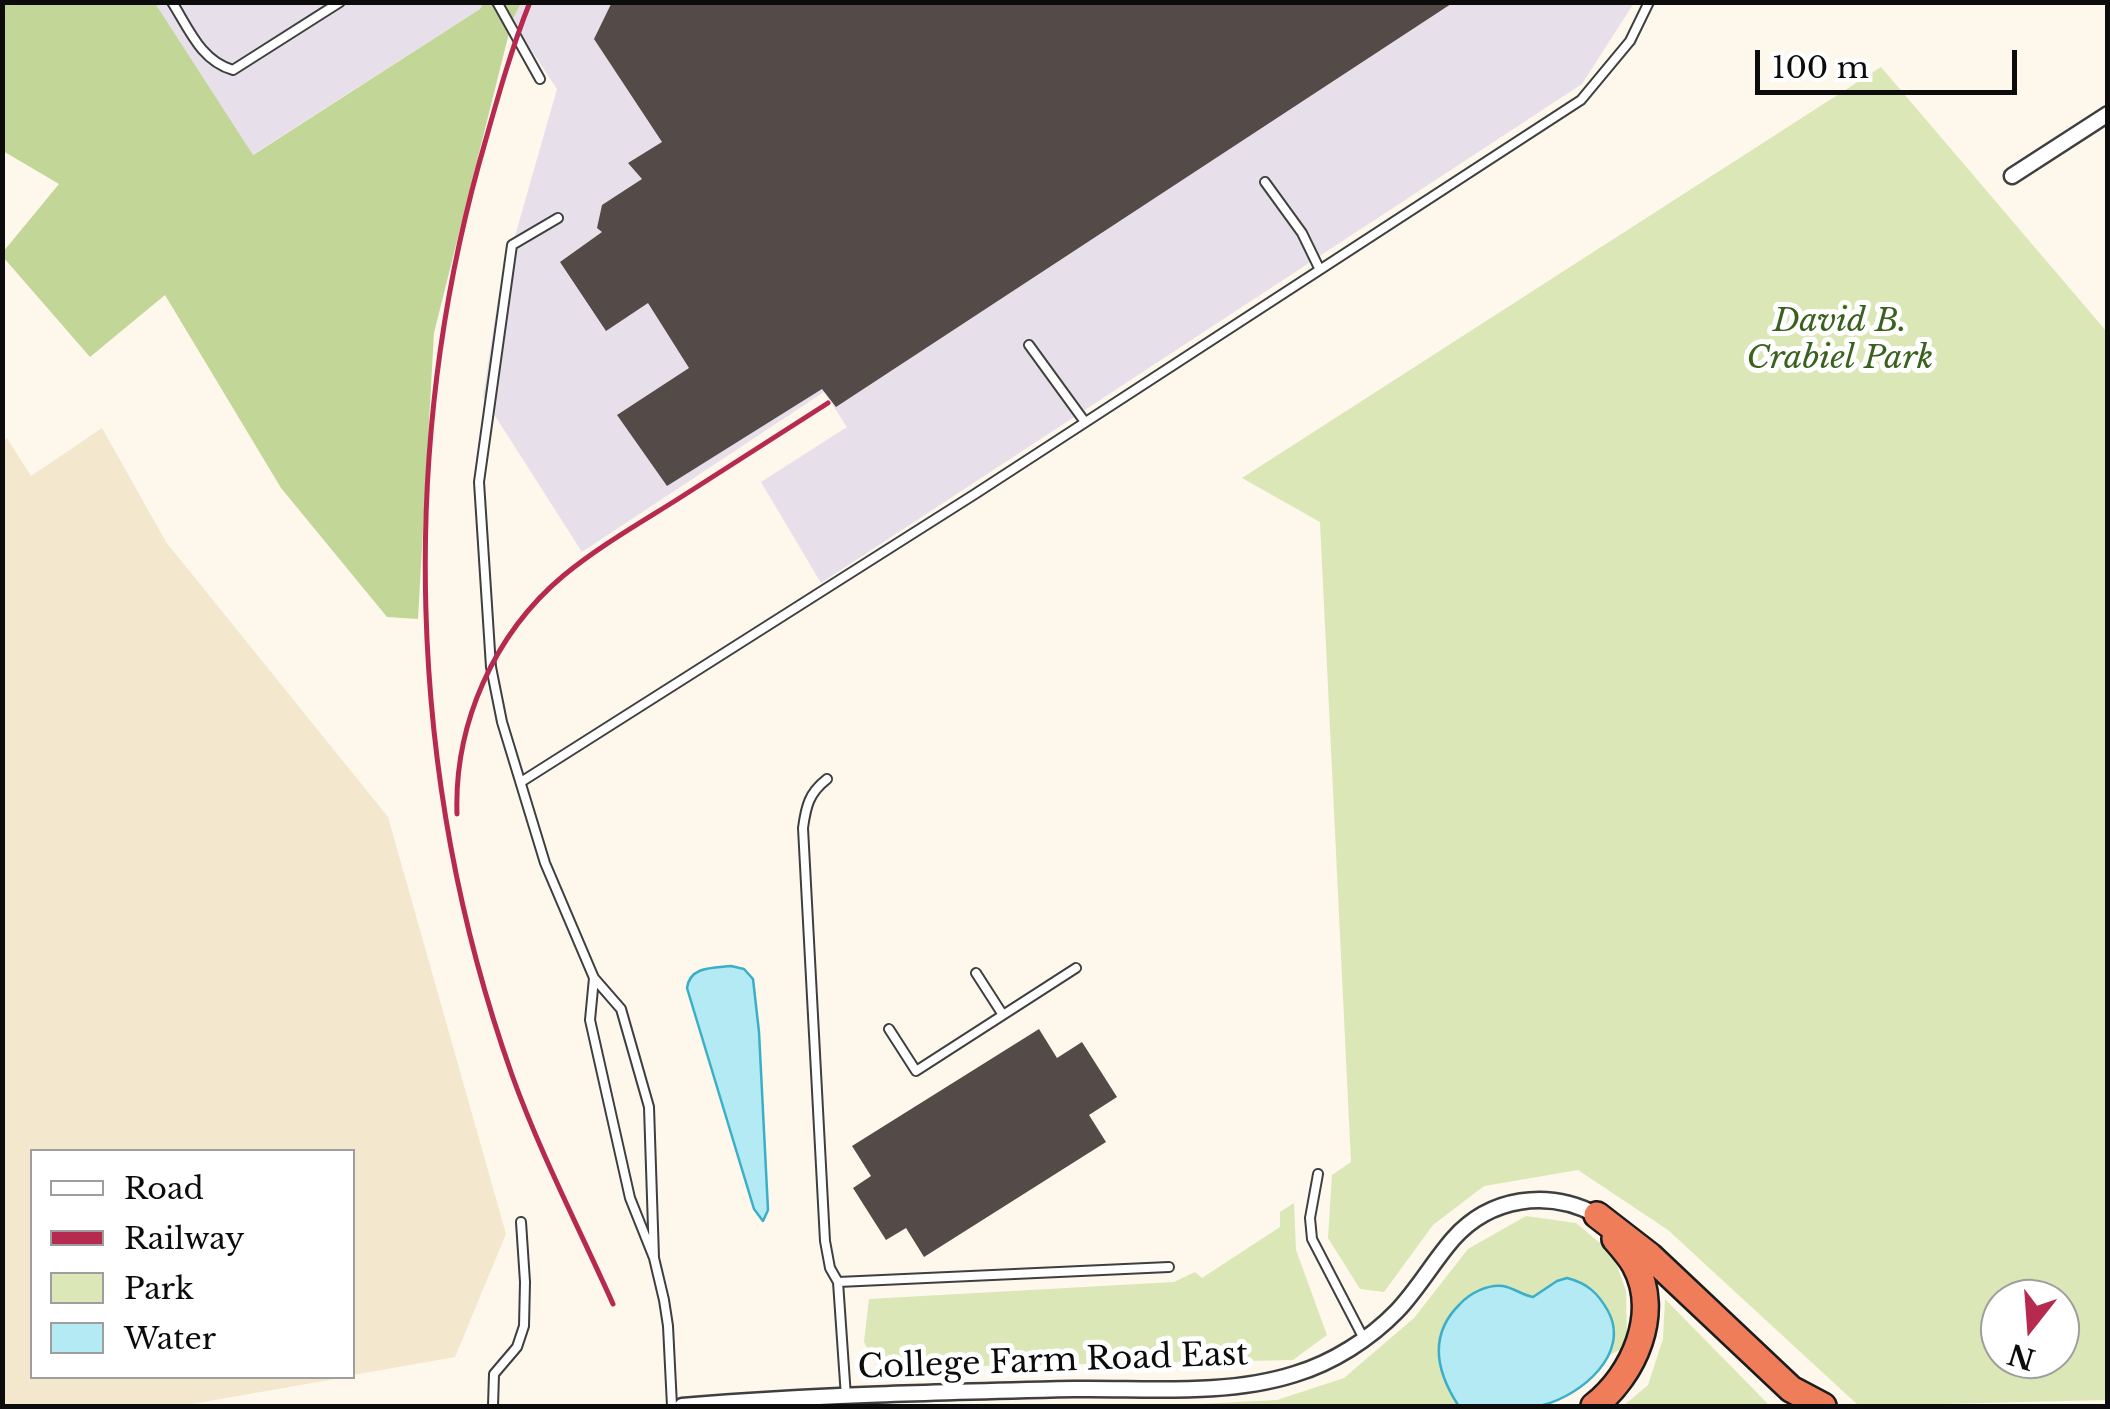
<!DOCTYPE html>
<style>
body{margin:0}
#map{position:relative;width:2110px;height:1409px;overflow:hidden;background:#fef7ec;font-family:"Libre Baskerville",serif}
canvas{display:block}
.frame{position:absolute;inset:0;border:5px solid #0c0c0c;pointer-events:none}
.legend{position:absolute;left:30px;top:1149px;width:325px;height:230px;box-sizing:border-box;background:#fff;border:2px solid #9e9e9e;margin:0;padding:12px 18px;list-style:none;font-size:30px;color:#0c0c0c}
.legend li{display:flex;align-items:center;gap:20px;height:50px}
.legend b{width:50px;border:2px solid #9e9e9e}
.north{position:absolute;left:1980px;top:1279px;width:100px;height:100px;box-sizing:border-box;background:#fff;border:2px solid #9e9e9e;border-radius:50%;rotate:197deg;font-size:28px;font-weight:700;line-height:40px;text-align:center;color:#0c0c0c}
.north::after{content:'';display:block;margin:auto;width:35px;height:45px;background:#b72a50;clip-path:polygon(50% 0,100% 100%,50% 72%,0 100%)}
.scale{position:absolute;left:1755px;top:50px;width:262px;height:45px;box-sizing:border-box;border:5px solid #0c0c0c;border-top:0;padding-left:12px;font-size:30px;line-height:35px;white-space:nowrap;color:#0c0c0c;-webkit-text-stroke:8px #fff;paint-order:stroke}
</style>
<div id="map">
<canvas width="2110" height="1409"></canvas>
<div class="frame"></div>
<ul class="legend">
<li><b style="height:12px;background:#fff"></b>Road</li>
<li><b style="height:12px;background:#b72a50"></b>Railway</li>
<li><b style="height:28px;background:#dbe7b7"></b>Park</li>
<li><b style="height:28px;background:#b3eaf4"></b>Water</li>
</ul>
<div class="north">N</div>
<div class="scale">100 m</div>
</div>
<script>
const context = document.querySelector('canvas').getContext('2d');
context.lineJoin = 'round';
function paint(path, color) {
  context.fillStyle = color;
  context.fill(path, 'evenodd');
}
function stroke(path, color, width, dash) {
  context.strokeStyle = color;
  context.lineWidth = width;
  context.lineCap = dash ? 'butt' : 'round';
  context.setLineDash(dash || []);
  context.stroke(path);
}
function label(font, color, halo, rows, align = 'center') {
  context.font = font + ' "Libre Baskerville",serif';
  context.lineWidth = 10;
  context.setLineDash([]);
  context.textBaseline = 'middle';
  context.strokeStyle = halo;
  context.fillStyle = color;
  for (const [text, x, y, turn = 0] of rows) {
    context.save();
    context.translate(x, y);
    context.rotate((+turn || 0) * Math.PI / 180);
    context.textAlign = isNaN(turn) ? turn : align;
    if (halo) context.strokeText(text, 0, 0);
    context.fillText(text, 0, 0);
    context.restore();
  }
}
paint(new Path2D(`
 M155 3H483L480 9 252 155Z
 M521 3H1634L1582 84 821 583 761 482 847 427 824 392 582 552 483 397 499 292 557 89 512 21Z`), '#e7e0eb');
paint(new Path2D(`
 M102 428 166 542 388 817 506 1234 455 1357 353 1375 352 1152H32V1376L346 1377 181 1406H3V441L7 438 31 476Z`), '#f3e7cd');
paint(new Path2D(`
 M1881 67 2107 332V1400L1859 1406 1668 1230 1578 1170 1484 1186 1433 1225 1384 1292 1360 1289 1328 1238 1332 1175 1351 1162 1320 522 1242 478ZM2000 1299H2060V1359H2000Z
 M1294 1203 1296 1250 1327 1335 1293 1360 878 1368 864 1342 869 1299 1174 1282 1195 1272 1202 1278 1280 1227V1212Z
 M1526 1216 1576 1223 1613 1254 1626 1291 1627 1346 1608 1356C1621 1329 1610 1315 1595 1291L1557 1281 1533 1297 1510 1288 1447 1387 1458 1405 1453 1406H1161L1277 1400 1344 1378 1414 1318 1468 1249Z
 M1665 1299 1770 1406H1623L1648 1385 1663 1339Z`), '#dbe7b7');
paint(new Path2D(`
 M3 3H155L253 155 480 9 483 3H521L512 21 434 333 418 619 387 617 281 488 165 295 90 357 3 257V252L59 184 3 151Z`), '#c2d797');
const water = new Path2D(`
 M731 966 744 969 753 979 759 1032 768 1210 763 1221 754 1209 687 988C690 966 713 968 731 966Z
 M1567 1278C1587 1283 1598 1293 1608 1311 1631 1353 1582 1395 1543 1405 1525 1409 1477 1409 1458 1405 1436 1371 1428 1335 1460 1304 1470 1293 1488 1284 1503 1286 1514 1288 1522 1295 1533 1297L1557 1281Z`);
paint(water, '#b3eaf4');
stroke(water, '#3cafc8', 2.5);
paint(new Path2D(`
 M612 2H1454L836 407 822 389 667 486 617 415 689 368 648 303 606 331 560 262 602 232 597 228 602 205 642 179 628 163 662 142 594 39Z
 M1039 1029 1057 1058 1082 1042 1117 1097 1089 1115 1106 1142 924 1257 906 1228 886 1240 853 1188 871 1176 852 1146Z`), '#544b49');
const lane = new Path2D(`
 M172 2C189 29 201 61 233 70L340 2
 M497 2 540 79
 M1265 182 1302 233 1319 268
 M558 218 512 245 479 482 491 667 502 722 545 863 594 978 621 1009 649 1107 654 1258
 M1029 345 1085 422
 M827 779C809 793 806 806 803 828L825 1241 830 1268 838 1282 846 1397
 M521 782 975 494 1581 100 1630 41 1649 2
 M976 973 1003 1015
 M594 978 590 1020 630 1198 654 1258 664 1300 668 1326 672 1406
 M889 1029 916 1071 1076 968
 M1318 1174 1310 1218 1312 1239 1364 1339
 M838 1282 1169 1267
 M493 1406 494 1374 517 1347 524 1326 525 1282 521 1222`);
const street = new Path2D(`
 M2012 176 2108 114
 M682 1406C812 1395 945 1392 1076 1389 1146 1388 1226 1396 1295 1374 1332 1363 1370 1339 1397 1311 1418 1289 1433 1262 1453 1239 1490 1197 1548 1189 1597 1215`);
const highway = new Path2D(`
 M1597 1215 1650 1256 1791 1389 1823 1406
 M1594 1406C1634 1375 1661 1313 1635 1265 1630 1256 1622 1247 1615 1239`);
stroke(lane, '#3f3f3f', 12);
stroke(street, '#3f3f3f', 19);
stroke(highway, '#1d1d1d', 30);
stroke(lane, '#fff', 8);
stroke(street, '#fff', 14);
stroke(highway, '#ef7d59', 25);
stroke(new Path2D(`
 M530 2C512 47 499 93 486 139 397 443 406 776 512 1075 540 1153 579 1228 613 1304
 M457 814C454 724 494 634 563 576 598 547 640 523 678 499 728 467 778 435 828 403`), '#b72a50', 5);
label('italic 32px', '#3b611f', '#fff', [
 ["David B.",1840,322],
 ["Crabiel Park",1840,359]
]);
label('32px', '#0c0c0c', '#fff', [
 ["College Farm Road East",1053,1362,-2]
]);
</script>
